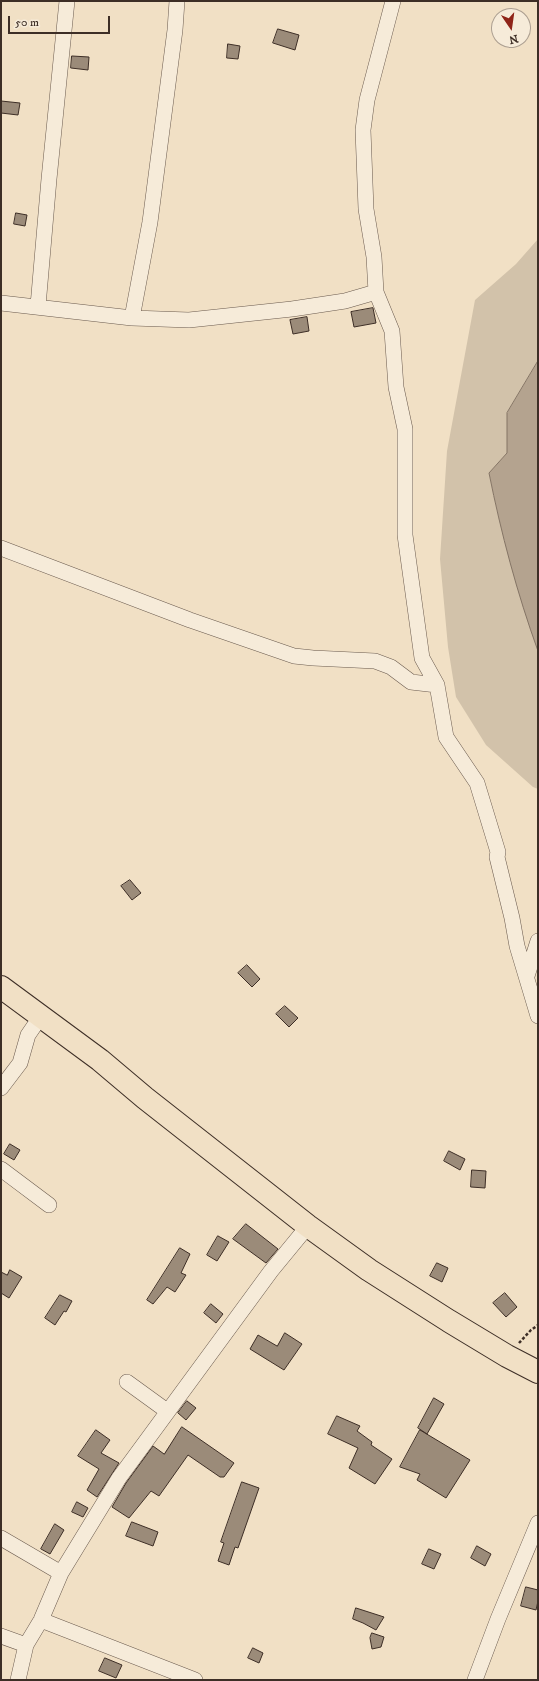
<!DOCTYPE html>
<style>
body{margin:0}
#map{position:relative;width:539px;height:1681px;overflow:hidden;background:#f1e0c5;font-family:"IM FELL DW Pica",serif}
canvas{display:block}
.frame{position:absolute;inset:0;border:2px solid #3d2e26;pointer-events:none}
.north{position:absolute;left:491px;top:8px;width:40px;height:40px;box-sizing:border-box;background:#f6ebd9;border:1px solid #ac9f91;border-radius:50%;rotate:167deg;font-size:11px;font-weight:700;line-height:16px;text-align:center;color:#3d2e26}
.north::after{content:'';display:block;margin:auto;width:14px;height:18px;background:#8f2418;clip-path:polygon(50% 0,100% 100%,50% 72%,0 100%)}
.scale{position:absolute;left:8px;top:16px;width:102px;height:18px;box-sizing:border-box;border:2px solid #3d2e26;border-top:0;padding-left:5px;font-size:12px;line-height:14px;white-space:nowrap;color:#3d2e26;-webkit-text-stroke:3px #f6ebd9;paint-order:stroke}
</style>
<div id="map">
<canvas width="539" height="1681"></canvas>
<div class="frame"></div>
<div class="north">N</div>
<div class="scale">50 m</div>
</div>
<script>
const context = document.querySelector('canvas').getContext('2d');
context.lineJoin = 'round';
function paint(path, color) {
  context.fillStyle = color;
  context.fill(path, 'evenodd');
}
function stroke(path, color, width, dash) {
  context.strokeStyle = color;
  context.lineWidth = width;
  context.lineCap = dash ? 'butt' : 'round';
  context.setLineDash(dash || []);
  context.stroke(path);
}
paint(new Path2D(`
 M538 239V361L507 413V453L489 473 497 511 516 581 538 651V789L533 787 486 745 456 697 448 647 440 559 447 451 475 300 516 264Z`), '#d2c2aa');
const water = new Path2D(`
 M538 361V651C517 593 501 533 489 473L507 453V413Z`);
paint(water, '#b4a38f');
stroke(water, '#847465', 1);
const building = new Path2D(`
 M278 29 299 35 295 50 273 43Z
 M228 44 240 46 238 59 227 58Z
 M72 56 89 57 88 70 71 68Z
 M1 101 20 103 18 115 1 113Z
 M16 213 27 215 25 226 14 224Z
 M373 308 376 323 354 327 351 312Z
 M307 317 309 331 293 334 290 320Z
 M130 880 141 893 132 900 121 886Z
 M247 965 260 979 252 987 238 973Z
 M285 1006 298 1018 289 1027 276 1014Z
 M10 1144 20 1150 14 1160 4 1154Z
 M449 1151 465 1159 460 1170 444 1161Z
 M472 1170 486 1171 485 1188 471 1187Z
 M246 1224 278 1249 266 1263 233 1239Z
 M218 1236 229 1242 217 1261 207 1255Z
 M180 1248 190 1254 181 1273 186 1275 175 1292 167 1287 153 1304 147 1300Z
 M437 1263 448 1268 442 1282 430 1276Z
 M10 1270 22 1277 9 1298 1 1293V1272L7 1275Z
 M505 1293 517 1307 506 1317 493 1303Z
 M60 1295 72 1301 66 1312 64 1311 55 1325 45 1318Z
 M211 1304 223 1314 216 1323 204 1313Z
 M285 1333 302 1344 284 1370 250 1349 258 1335 277 1346Z
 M434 1398 444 1404 427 1434 418 1428Z
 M187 1401 196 1408 186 1420 178 1413Z
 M337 1416 360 1426 357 1431 372 1442 371 1445 392 1459 375 1484 349 1468 358 1448 328 1434Z
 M182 1427 234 1463 224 1477H220L188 1455 159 1496 151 1491 129 1518 112 1507 126 1483 153 1446 164 1454Z
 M96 1430 110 1440 101 1453 119 1463 97 1497 87 1490 99 1469 78 1456Z
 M420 1430 470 1460 446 1498 417 1480 420 1474 400 1467Z
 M242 1482 259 1488 238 1548 235 1547 229 1565 218 1561 224 1543 221 1542Z
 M77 1502 88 1508 83 1517 72 1512Z
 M132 1522 158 1532 153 1546 126 1536Z
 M55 1524 64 1530 50 1554 41 1549Z
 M477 1546 491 1554 485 1566 471 1558Z
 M429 1549 441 1554 434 1569 422 1564Z
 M526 1587 538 1590V1601L536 1610 521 1606Z
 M356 1608 384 1617 376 1630 363 1623 353 1619Z
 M372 1633 384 1637 381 1647 372 1649 370 1638Z
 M253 1648 263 1653 259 1663 248 1658Z
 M105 1658 122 1665 116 1678 99 1671Z`);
paint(building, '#9b8b79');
stroke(building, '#3d2e26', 1);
const street = new Path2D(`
 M393 1 367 100 363 130 366 209 374 257 376 292 392 331 396 387 405 429V535L422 658 437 685 446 737 477 783 498 852 497 857 512 918 517 946 538 1016
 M1 303 132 318 189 320 292 309 345 301 376 292
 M38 306 49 179 67 1
 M132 318 150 222 175 30 177 1
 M1 548 190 620 294 656 313 658 375 661 391 667 411 682 437 685
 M527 976 538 941
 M1 1088 20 1063 28 1035 41 1016
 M1 1169 49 1205
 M127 1382 167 1411
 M1 1538 61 1573
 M41 1620 195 1680
 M1 1636 26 1645
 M18 1680 26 1645 41 1620 61 1573 119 1478 271 1271 308 1226
 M475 1680 498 1619 538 1523`);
const highway = new Path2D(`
 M1 987 100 1060 145 1098 308 1226 369 1270 449 1321 507 1356 538 1372`);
stroke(street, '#6a5a4e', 16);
stroke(highway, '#3d2e26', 24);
stroke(new Path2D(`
 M519 1343 531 1330 538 1325`), '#3d2e26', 2.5, [3, 2]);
stroke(street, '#f6ebd9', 15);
stroke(highway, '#f1e0c5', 22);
</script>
